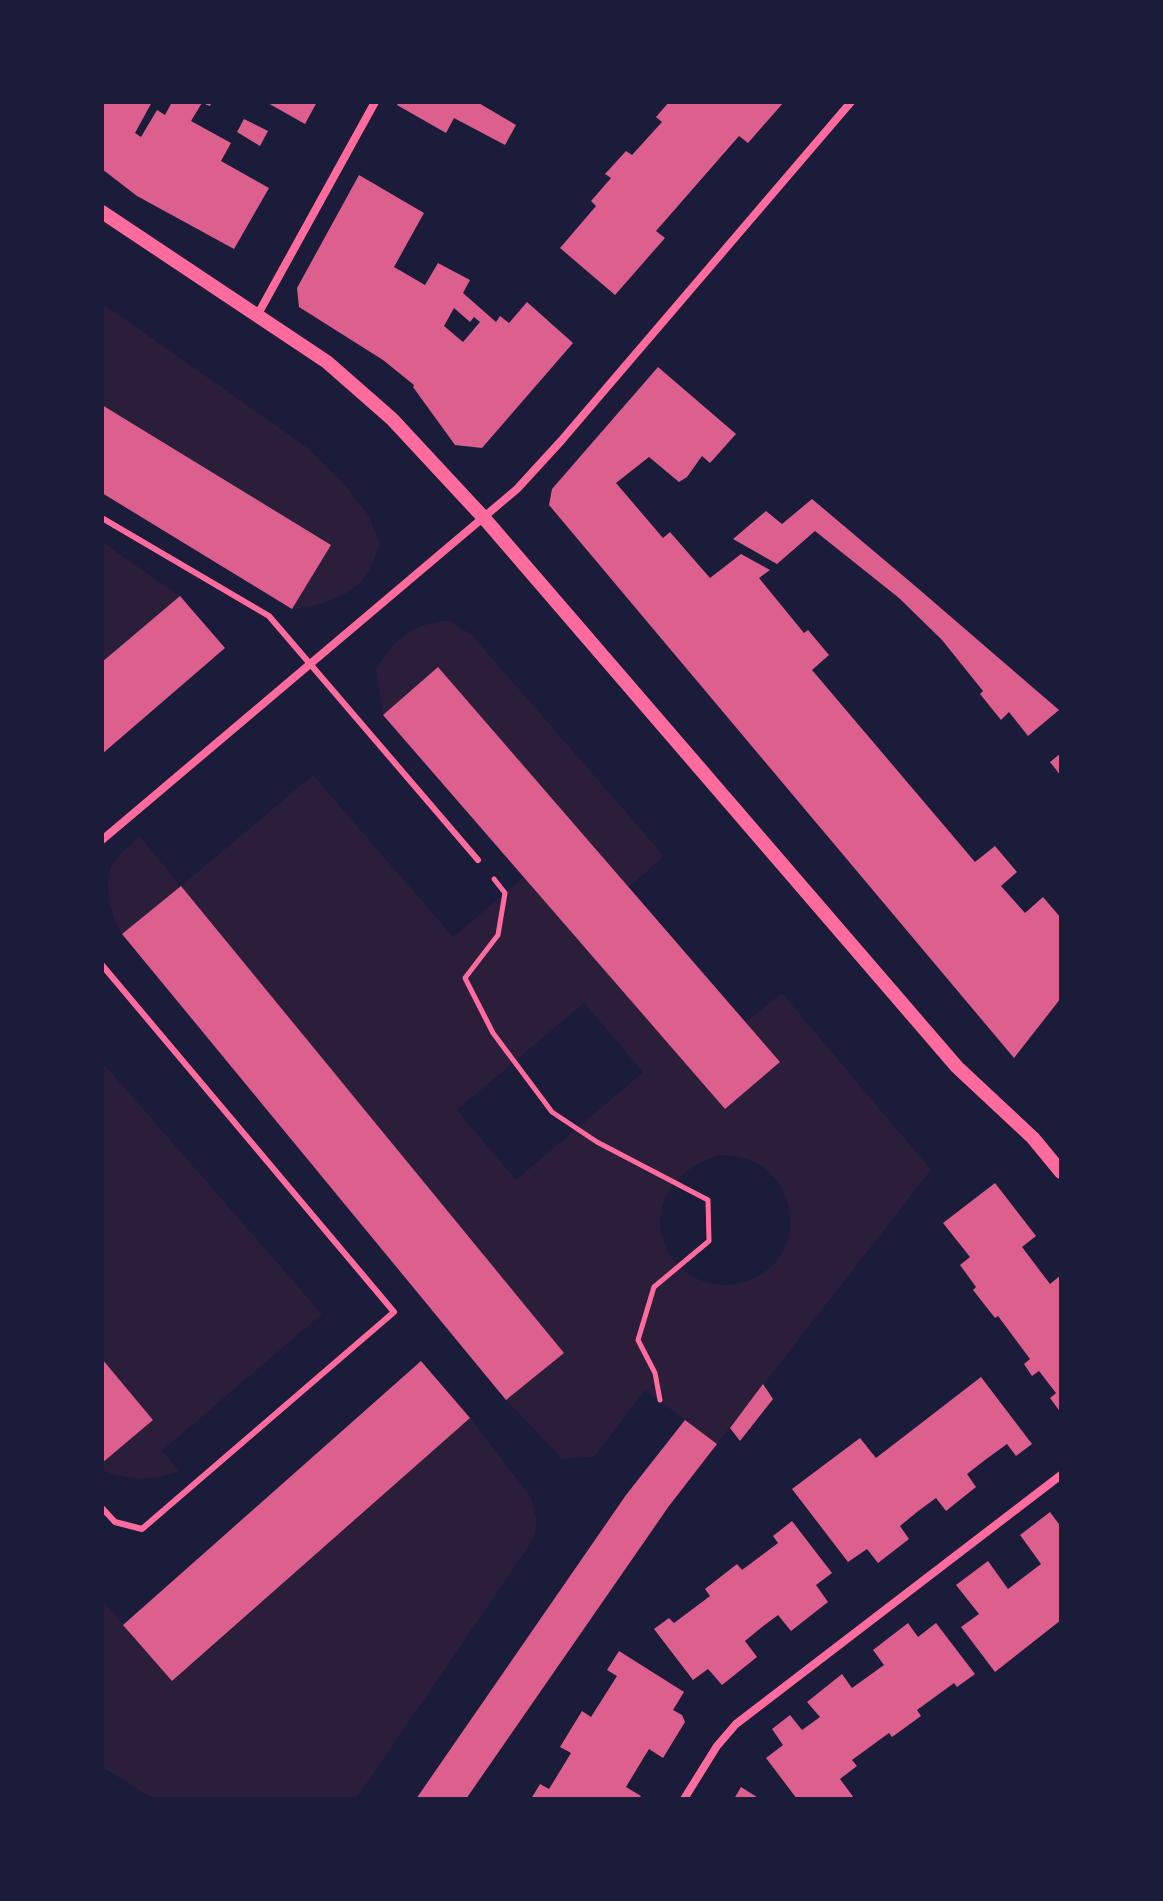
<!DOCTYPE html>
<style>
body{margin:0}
#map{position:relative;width:1163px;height:1901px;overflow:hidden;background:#1b1b3a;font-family:"Roboto Serif",serif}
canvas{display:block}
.frame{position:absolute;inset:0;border:104px solid #1b1b3a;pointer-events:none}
</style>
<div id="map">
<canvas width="1163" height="1901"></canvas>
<div class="frame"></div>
</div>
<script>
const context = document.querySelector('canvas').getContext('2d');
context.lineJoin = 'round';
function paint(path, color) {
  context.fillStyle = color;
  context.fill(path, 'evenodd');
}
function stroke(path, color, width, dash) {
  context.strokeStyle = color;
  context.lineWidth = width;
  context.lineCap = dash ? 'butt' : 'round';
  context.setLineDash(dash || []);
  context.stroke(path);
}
paint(new Path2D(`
 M102 303 305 446 347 487 369 516 380 544C376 553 372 566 367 574 350 598 319 606 292 609L331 545 102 405Z
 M102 542 180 596 102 662Z
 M449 620 472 635 664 856 628 888 438 667 383 715 376 669C397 636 410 625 449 620Z
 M313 775 453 937 524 877 725 1109 780 1062 745 1022 782 993 931 1170 717 1444 645 1390 594 1457 562 1459 506 1400 563 1353 181 886 122 934C111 917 103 884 112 865 118 855 131 845 139 836L181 886ZM584 1003 643 1072 516 1180 457 1110ZM722 1155C736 1157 751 1158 763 1167 790 1187 799 1226 781 1255 758 1290 703 1297 675 1261 640 1216 672 1166 722 1155Z
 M102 1062 322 1314 162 1451 179 1471C154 1481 127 1481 102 1470V1463L153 1420 102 1359Z
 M470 1418 531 1497 537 1521 533 1540 356 1799H154L102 1767V1600L173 1681Z`), '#2a1e3b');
paint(new Path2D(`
 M102 102H152L135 133 141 137 157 110 165 115 172 102H212L210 106 202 103 191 121 231 143 221 161 269 188 234 249 137 196 102 169Z
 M266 102H317L305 124Z
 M399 102H477L516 125 505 145 454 118 446 133 397 105Z
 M669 102H784L748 143 739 136 656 231 665 238 615 295 560 248 596 206 591 201 611 178 605 174 626 151 632 155 662 122 656 117Z
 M244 119 268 131 260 146 237 132Z
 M359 175 424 213 394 267 425 285 438 263 470 280 463 293 496 322 500 316 509 323 527 302 573 343 482 448 455 445 413 387 414 385 383 360 299 307 297 288ZM454 308 470 322 474 317 480 322 463 342 444 326Z
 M658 367 736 434 710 463 702 456 687 477 679 482 649 457 616 483 663 538 670 532 710 578 741 554 770 570 759 578 804 633 808 630 829 655 812 670 975 862 995 846 1017 872 1001 886 1025 913 1043 897 1061 918V998L1014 1058 549 505 552 489Z
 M102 405 331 545 292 609 102 493Z
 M812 499 914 585 1059 710 1028 736 1009 712 1001 720 980 694 983 691 942 640 899 598 815 531 777 564 733 539 766 511 782 524Z
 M180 596 225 648 102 754V662Z
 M438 667 780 1062 725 1109 383 715Z
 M1061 753V776L1050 762Z
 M181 886 564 1353 506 1400 122 934Z
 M995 1183 1036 1236 1022 1247 1050 1284 1061 1275V1413L1050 1398 1056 1393 1039 1371 1032 1376 1024 1364 1030 1359 998 1316 995 1318 973 1290 976 1287 960 1265 970 1257 943 1223Z
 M102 1359 153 1420 102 1463Z
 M421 1361 470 1418 172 1681 123 1625Z
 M981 1377 1032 1444 1016 1456 1007 1444 985 1460 967 1474 976 1487 946 1511 936 1498 917 1512 900 1526 909 1539 878 1563 867 1549 848 1562 792 1489 860 1438 876 1458Z
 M763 1384 773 1399 740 1441 730 1428Z
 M685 1420 717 1444 669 1506 466 1799H416L626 1495Z
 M1050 1512 1061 1527V1620L995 1672 961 1627 979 1614 956 1585 988 1561 1008 1589 1041 1564 1020 1535Z
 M792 1521 832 1573 816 1585 828 1602 791 1631 778 1615 762 1627 745 1641 757 1657 722 1685 708 1669 693 1680 654 1629 669 1618 674 1623 710 1596 705 1589 737 1564 742 1570 778 1543 773 1536Z
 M908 1623 918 1637 936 1623 975 1674 957 1687 954 1683 917 1710 921 1716 892 1737 889 1733 852 1760 857 1766 840 1779 854 1798 852 1799H797L766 1758 783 1745 772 1729 790 1715 802 1730 820 1717 807 1702 842 1674 852 1688 884 1665 873 1650Z
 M619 1651 684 1692 673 1710 682 1715 685 1722 663 1758 649 1749 629 1782 626 1787 641 1796 639 1799H531L540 1784 549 1789 571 1753 560 1747 582 1711 591 1717 617 1676 607 1670Z
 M741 1787 760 1799H734Z`), '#dd5f8e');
stroke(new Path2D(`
 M494 879 505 893 498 935 465 978 493 1033 552 1112 597 1142 708 1200 709 1241 654 1287 638 1340 655 1373 660 1400`), '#ff6b9d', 5);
stroke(new Path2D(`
 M102 518 269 616 478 860
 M102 965 394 1312 142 1529 115 1522 102 1508`), '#ff6b9d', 6);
stroke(new Path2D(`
 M258 314 375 102
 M102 840 517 489 561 441 851 102
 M684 1799 717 1746 736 1724 1061 1475`), '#ff6b9d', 8);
stroke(new Path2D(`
 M102 212 327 362 392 419 484 518 957 1067 1033 1138 1061 1172`), '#ff6b9d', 14);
</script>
